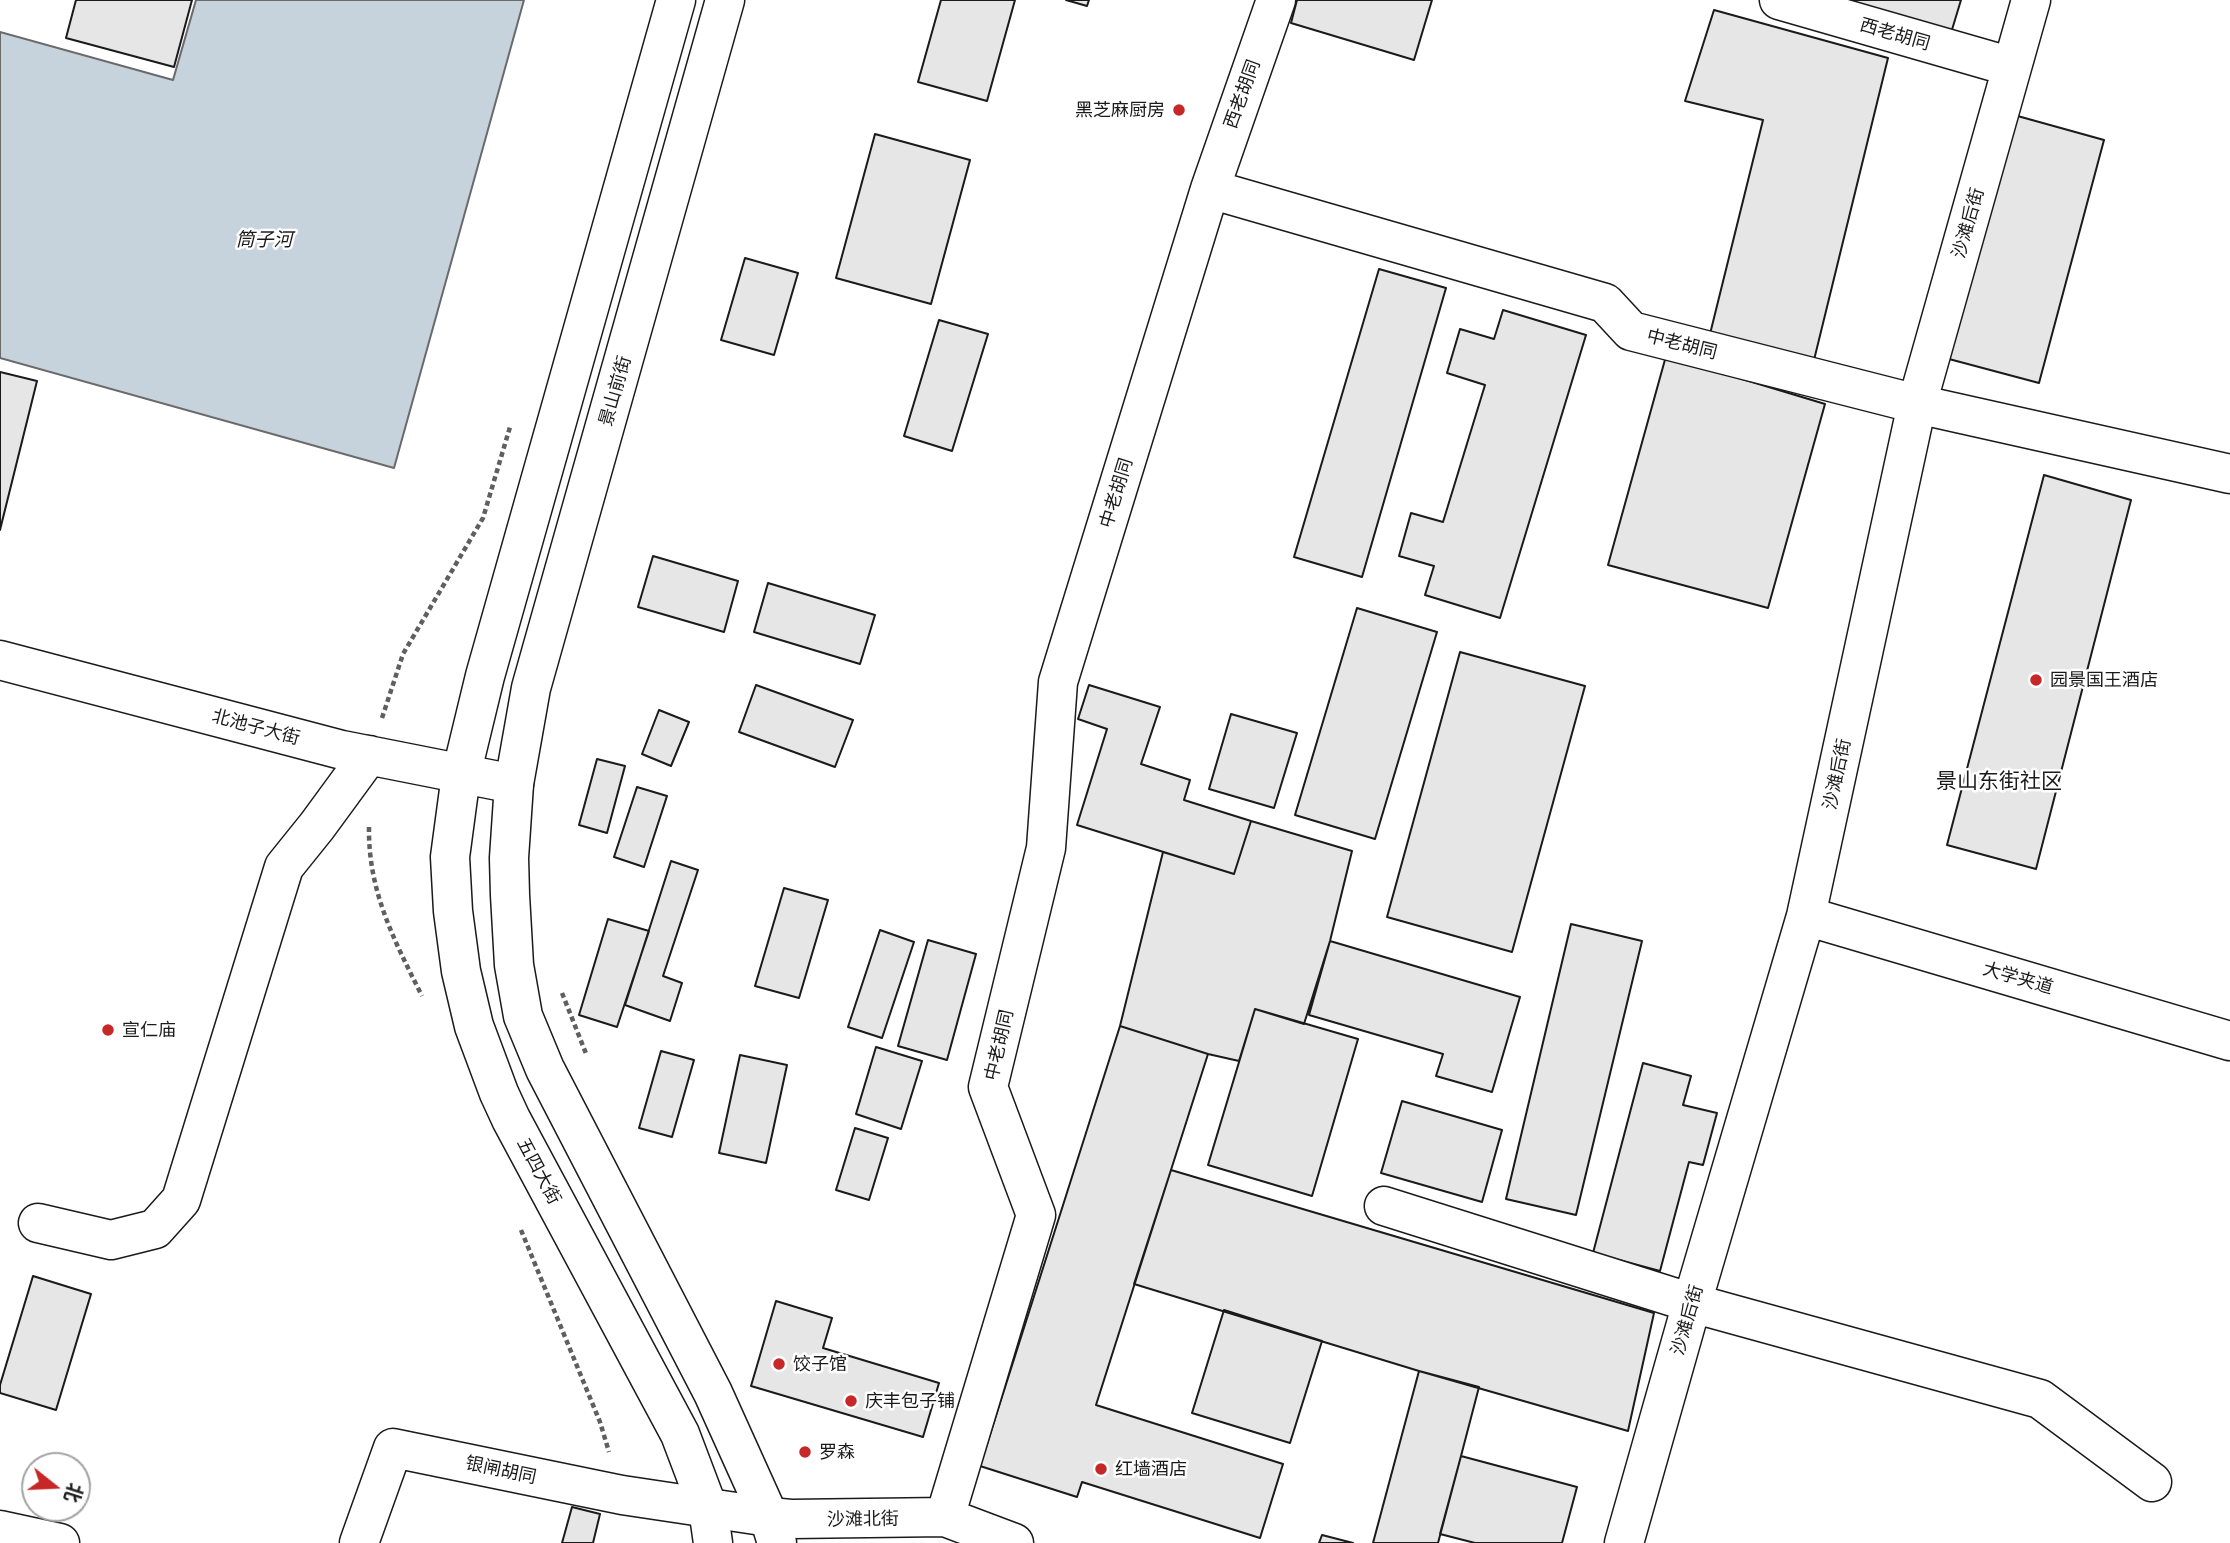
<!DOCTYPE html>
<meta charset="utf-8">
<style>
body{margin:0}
#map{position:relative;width:2230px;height:1543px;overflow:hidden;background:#fff;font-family:Commissioner,"Noto Sans SC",sans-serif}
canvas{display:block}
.north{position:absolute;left:21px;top:1452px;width:70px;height:70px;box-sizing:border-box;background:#fff;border:2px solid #a3a3a3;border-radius:50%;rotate:108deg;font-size:19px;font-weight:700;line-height:28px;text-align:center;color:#1a1a1a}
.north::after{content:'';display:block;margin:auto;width:24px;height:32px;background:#c62828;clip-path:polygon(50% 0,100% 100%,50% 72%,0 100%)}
</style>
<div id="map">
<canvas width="2230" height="1543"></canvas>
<div class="north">北</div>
</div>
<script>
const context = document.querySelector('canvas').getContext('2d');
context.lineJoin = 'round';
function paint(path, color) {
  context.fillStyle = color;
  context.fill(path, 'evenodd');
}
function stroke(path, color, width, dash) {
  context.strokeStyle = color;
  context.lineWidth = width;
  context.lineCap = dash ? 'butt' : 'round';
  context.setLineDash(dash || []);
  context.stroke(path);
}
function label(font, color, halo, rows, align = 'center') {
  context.font = font + ' Commissioner,"Noto Sans SC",sans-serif';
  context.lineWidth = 5;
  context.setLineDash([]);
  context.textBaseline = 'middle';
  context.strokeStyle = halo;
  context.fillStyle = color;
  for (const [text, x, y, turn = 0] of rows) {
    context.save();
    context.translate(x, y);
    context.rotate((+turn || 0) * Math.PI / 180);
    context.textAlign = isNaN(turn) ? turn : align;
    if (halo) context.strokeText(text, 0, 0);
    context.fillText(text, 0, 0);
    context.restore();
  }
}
const water = new Path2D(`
 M196 0H524L394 468 0 358V32L173 80Z`);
paint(water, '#c6d2dc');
stroke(water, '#6a6a6a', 2);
const building = new Path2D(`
 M76 0H192L174 67 66 38Z
 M941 0H1015L987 101 918 82Z
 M1066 0H1089L1087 6Z
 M1297 0H1432L1414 60 1291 23Z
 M1806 0H1961L1951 33Z
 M1714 10 1888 58 1814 360 1710 334 1763 120 1685 101Z
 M2014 115 2104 140 2039 383 1949 359Z
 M875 134 970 160 931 304 836 278Z
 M745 258 798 273 774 355 721 340Z
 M1379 269 1446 288 1362 577 1294 557Z
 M1503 310 1586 335 1500 618 1425 595 1434 566 1399 556 1411 513 1443 522 1485 385 1447 373 1460 329 1494 339Z
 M939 320 988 334 952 451 904 436Z
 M1666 356 1825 404 1768 608 1608 565Z
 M0 372 37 381 0 530Z
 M2044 475 2131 500 2036 869 1947 845Z
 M653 556 738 581 724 632 638 607Z
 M768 583 875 615 860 664 754 632Z
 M1357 608 1437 632 1375 839 1295 815Z
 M1460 652 1585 686 1512 952 1387 917Z
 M756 685 853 720 835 767 739 732Z
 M1089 685 1160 707 1141 764 1190 780 1184 800 1251 821 1234 874 1077 825 1107 729 1078 719Z
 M659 710 689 722 671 766 642 754Z
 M1231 714 1297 733 1274 808 1209 789Z
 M597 759 625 766 607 833 579 825Z
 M637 787 667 796 644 867 614 857Z
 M1251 821 1352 851 1330 941 1304 1024 1255 1009 1239 1061 1208 1054 1120 1026 1163 852 1234 874Z
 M671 861 698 870 663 976 682 983 670 1021 625 1005Z
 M784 888 828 900 799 998 755 986Z
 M608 919 649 931 617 1027 579 1015Z
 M1571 924 1642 941 1576 1215 1506 1199Z
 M880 930 914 942 882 1038 848 1027Z
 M928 940 976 954 947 1060 898 1046Z
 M1330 941 1520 997 1492 1092 1436 1076 1443 1054 1309 1015Z
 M1255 1009 1358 1039 1312 1196 1208 1165Z
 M1120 1026 1208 1054 1096 1405 1283 1464 1260 1538 1082 1482 1077 1497 980 1466Z
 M876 1047 922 1061 901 1129 856 1114Z
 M661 1051 694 1060 672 1137 639 1128Z
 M740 1055 787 1065 766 1163 719 1153Z
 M1643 1063 1691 1076 1683 1105 1717 1113 1703 1165 1689 1162 1660 1271 1593 1253Z
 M1402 1101 1502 1130 1482 1202 1381 1173Z
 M855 1128 888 1138 869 1200 836 1190Z
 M1171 1170 1654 1313 1628 1431 1419 1371 1134 1284Z
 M33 1276 91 1294 56 1410 0 1393V1385Z
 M776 1301 832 1318 823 1348 939 1383 923 1437 751 1386Z
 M1224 1310 1322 1341 1290 1443 1192 1413Z
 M1419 1371 1479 1387 1461 1456 1438 1543H1373Z
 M1461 1456 1577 1487 1562 1543H1475L1440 1534Z
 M572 1507 600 1514 593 1543H562Z
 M1322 1535 1353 1543H1319Z`);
paint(building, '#e6e6e6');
stroke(building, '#1a1a1a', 2);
const minor = new Path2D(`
 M1779 0 2012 67
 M1210 189 1276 0
 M0 660 342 750 514 784
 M1806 916 2230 1041
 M1384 1206 1692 1303 2040 1399 2152 1482
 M38 1223 111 1240 155 1229 181 1200 284 867 317 826 369 755
 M945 1517 1036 1215 988 1087 1046 848 1058 682 1210 189 1605 303 1631 331 1917 404 2230 474
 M0 1530 60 1543
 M359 1543 393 1448 622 1495 769 1517 791 1519 945 1517 1014 1543
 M1624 1543 1692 1303 1806 916 1917 404 2031 0`);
const major = new Path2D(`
 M676 0 485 676 461 775 450 857 453 911 461 971 474 1026 499 1093 511 1119 680 1434 708 1508 713 1543
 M725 0 531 688 514 784 509 858 510 895 514 965 523 1016 545 1069 713 1393 769 1517 777 1543`);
stroke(minor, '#1a1a1a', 41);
stroke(major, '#1a1a1a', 41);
stroke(new Path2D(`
 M382 718 403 654 483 518 510 427
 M369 827C368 891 394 940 422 996
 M562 993 587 1056
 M521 1230 600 1422 609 1452`), '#5f5f5f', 4.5, [5, 3.5]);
stroke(minor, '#fff', 38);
stroke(major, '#fff', 38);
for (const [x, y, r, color] of [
 [1179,110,7,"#c62828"],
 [2036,680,7,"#c62828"],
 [108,1030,7,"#c62828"],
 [779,1364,7,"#c62828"],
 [851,1401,7,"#c62828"],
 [805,1452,7,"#c62828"],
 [1101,1469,7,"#c62828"]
]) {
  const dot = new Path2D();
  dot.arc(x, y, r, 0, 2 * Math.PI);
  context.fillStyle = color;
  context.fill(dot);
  stroke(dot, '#fff', 2.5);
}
label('18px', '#1a1a1a', '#fff', [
 ["西老胡同",1895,34,16],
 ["西老胡同",1242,94,-70],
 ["沙滩后街",1968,223,-74],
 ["中老胡同",1682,344,14],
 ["景山前街",615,391,-74],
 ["中老胡同",1116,493,-73],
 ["北池子大街",256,727,15],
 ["沙滩后街",1837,774,-78],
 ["大学夹道",2018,978,16],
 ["中老胡同",999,1045,-77],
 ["五四大街",539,1171,62],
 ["沙滩后街",1687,1320,-74],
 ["银闸胡同",501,1470,12],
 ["沙滩北街",863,1519,-1]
]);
label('18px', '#1a1a1a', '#fff', [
 ["黑芝麻厨房",1165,110,"right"],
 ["园景国王酒店",2050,680],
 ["宣仁庙",122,1030],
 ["饺子馆",793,1364],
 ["庆丰包子铺",865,1401],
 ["罗森",819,1452],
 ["红墙酒店",1115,1469]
], 'left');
label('italic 19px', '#1a1a1a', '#fff', [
 ["筒子河",264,240]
]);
label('21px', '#1a1a1a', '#fff', [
 ["景山东街社区",1999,781]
]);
</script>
